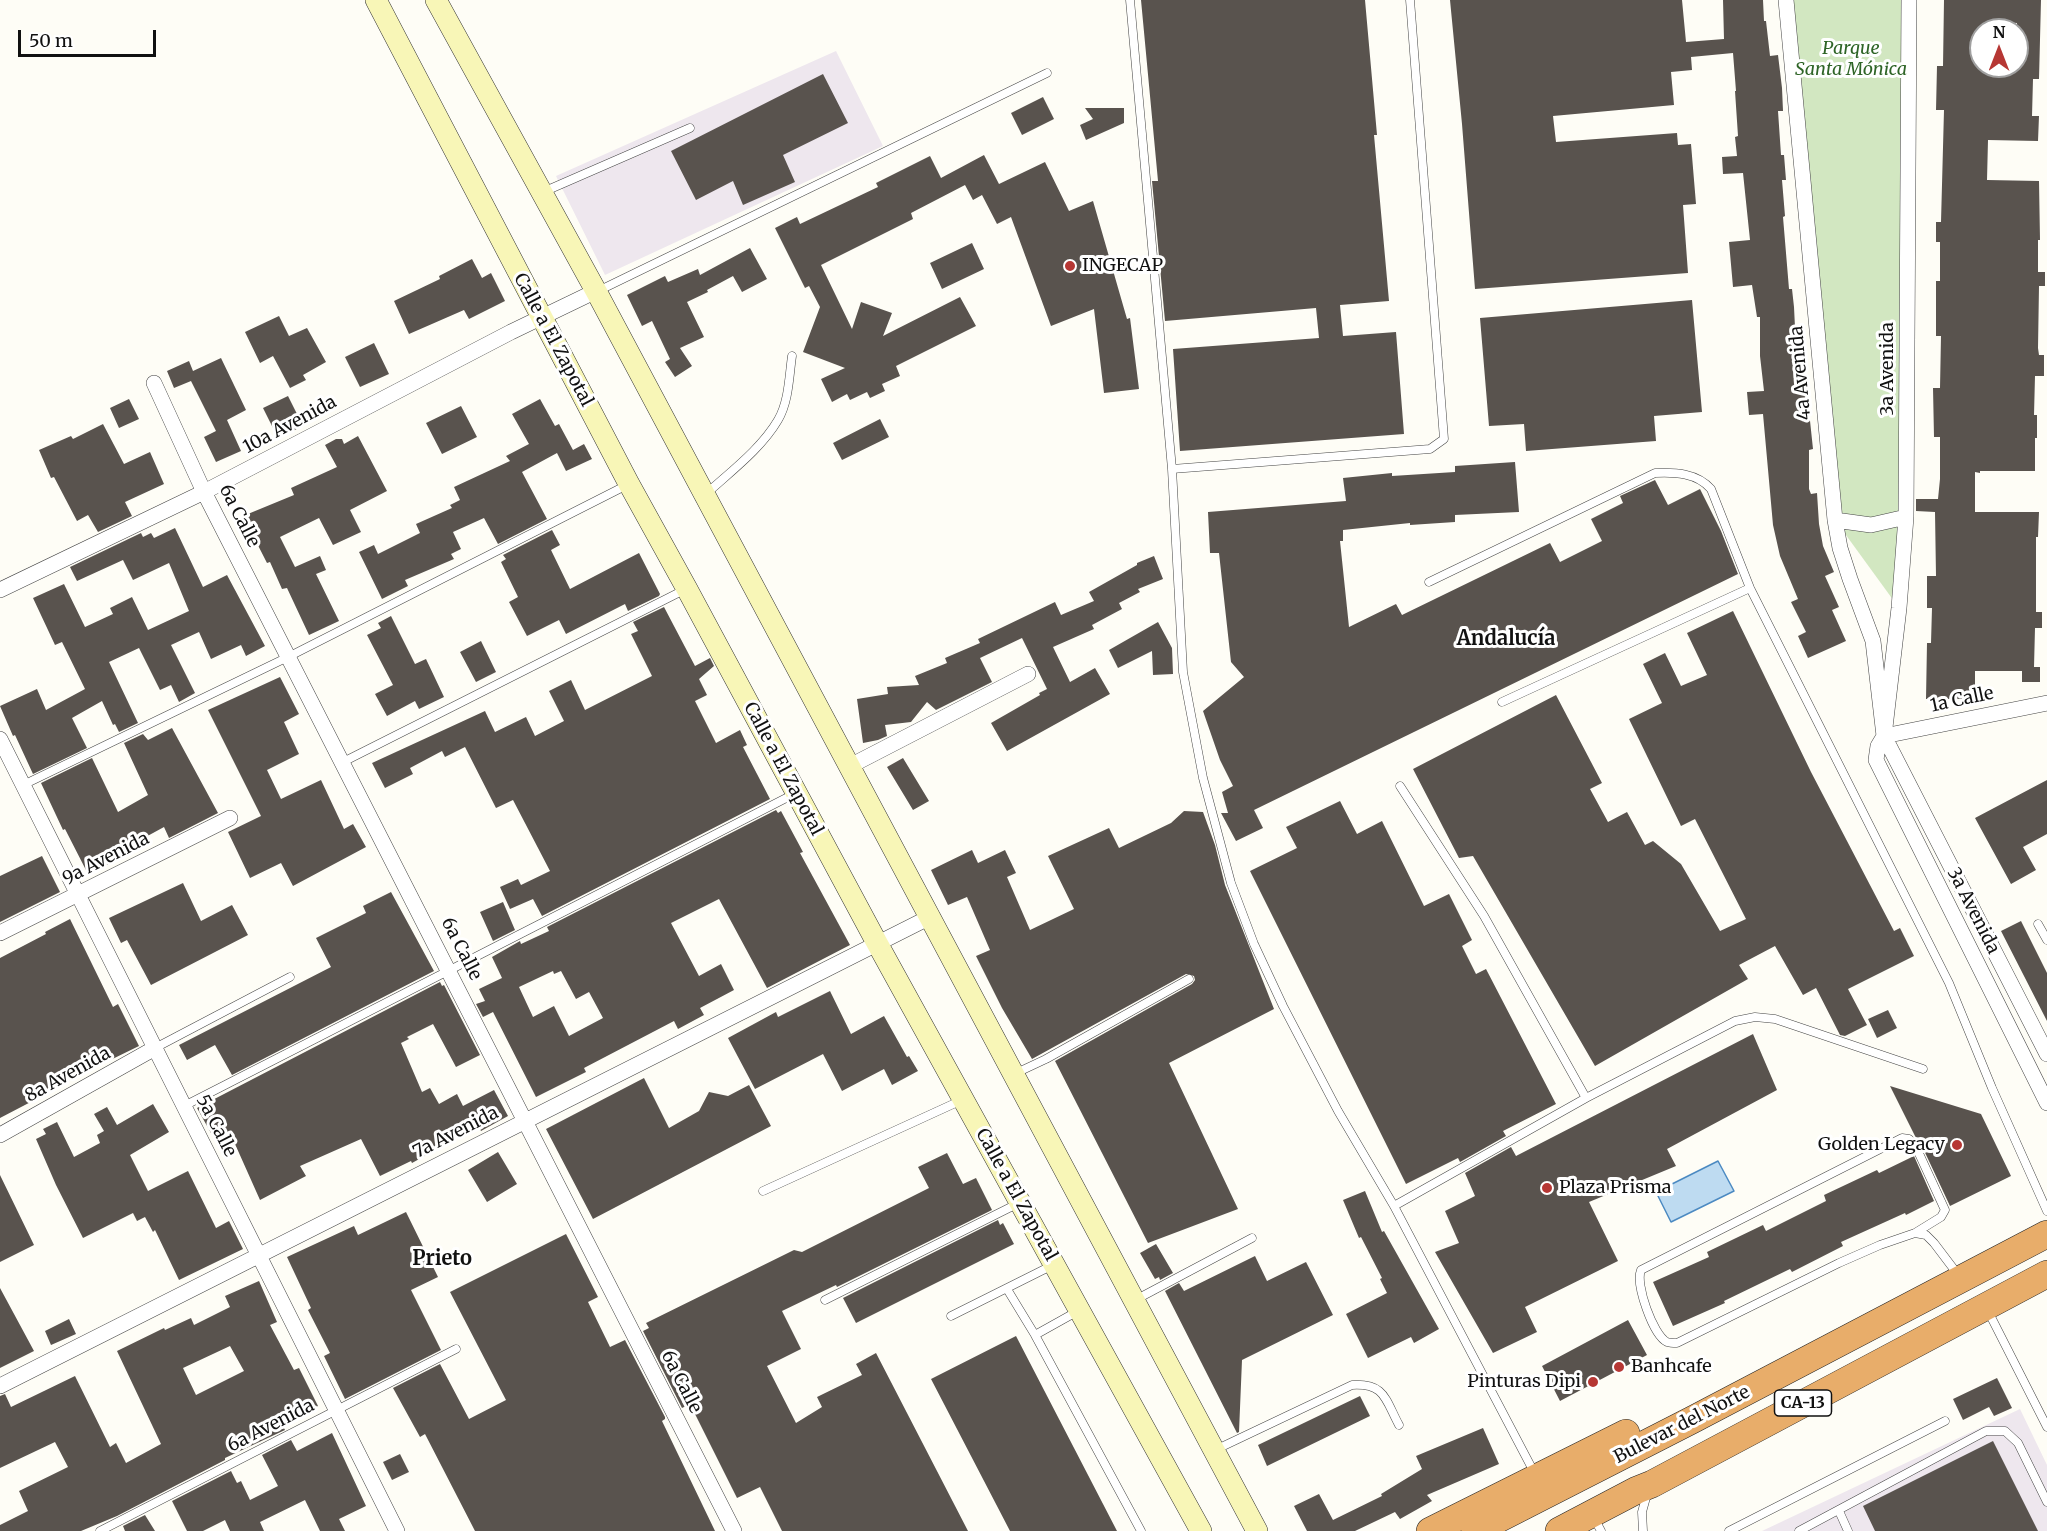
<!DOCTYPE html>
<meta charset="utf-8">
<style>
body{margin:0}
#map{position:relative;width:2047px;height:1531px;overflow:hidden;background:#fefdf6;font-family:Merriweather,serif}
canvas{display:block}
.north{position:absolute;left:1969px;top:18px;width:60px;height:60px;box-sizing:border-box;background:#fff;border:2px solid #a0a0a0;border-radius:50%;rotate:0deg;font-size:16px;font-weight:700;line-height:24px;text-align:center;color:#111}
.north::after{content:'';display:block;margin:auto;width:21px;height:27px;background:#b63734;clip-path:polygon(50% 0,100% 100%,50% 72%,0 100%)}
.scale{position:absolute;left:18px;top:30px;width:138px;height:27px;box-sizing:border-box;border:3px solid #111;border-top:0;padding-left:8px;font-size:18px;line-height:21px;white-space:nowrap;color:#111;-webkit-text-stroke:4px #fff;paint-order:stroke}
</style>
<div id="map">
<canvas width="2047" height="1531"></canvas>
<div class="north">N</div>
<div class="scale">50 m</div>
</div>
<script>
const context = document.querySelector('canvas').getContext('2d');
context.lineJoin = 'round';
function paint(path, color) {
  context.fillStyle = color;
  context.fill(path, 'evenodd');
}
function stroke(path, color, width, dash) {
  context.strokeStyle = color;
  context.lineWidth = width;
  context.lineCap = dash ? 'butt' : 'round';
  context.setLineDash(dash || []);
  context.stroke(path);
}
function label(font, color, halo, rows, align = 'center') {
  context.font = font + ' Merriweather,serif';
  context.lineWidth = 6;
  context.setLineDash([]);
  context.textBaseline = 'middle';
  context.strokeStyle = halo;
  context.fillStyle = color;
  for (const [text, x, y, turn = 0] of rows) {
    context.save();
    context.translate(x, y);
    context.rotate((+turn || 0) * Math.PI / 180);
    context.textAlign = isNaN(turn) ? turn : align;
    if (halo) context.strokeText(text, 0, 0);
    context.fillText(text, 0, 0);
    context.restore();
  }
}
paint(new Path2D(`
 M836 51 883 146 605 275 556 176Z
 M2020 1409 2047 1465V1531H1762Z`), '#eee7ee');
paint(new Path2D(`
 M1789 0H1909L1899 608 1835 520Z`), '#d2e7c1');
const water = new Path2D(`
 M1718 1161 1734 1191 1671 1222 1656 1192Z`);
paint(water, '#bedbf1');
stroke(water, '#4c8ac2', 1.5);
paint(new Path2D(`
 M1141 0H1365L1377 135H1374L1389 301 1340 305 1343 336 1396 332 1404 434 1180 451 1173 349 1319 338 1316 308 1165 321 1152 181H1158Z
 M1450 0H1682L1686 42 1724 39 1723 0H1763L1764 21H1766L1770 56 1778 55 1782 88 1783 111H1778L1781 155H1784L1786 180H1782L1785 216 1783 217 1789 289H1792L1794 307 1796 348H1794L1799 384 1806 383 1813 449 1809 450V489L1811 494 1817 493 1819 524 1823 546 1834 572 1825 576 1839 607 1832 610 1846 641 1808 658 1798 636 1806 632 1791 602 1798 599 1780 556 1773 525 1763 414 1749 415 1747 392 1764 391 1760 356V317H1757L1752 285 1733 287 1729 242 1750 240 1743 173 1723 174 1722 157 1737 156 1735 137 1738 136 1735 91H1736L1733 53 1691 57 1692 70 1671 72 1674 105 1553 116 1556 142 1677 133 1678 145 1691 144 1696 204 1683 205 1688 273 1475 289 1462 124Z
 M1944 0H2041L2039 79H2033L2032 116H2039L2038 141 1988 140 1987 180 2039 181 2040 240H2038V272H2045V286H2039L2038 348 2039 355H2044V376H2035L2034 415H2037V438H2035V471H1980V473L1975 472V512H2039L2038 537H2036V612H2042V628H2035L2034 667H2040V682H2022V671H1975V699H1926L1927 643H1931L1932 608H1927V576H1936L1935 512 1916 511V499H1938L1940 479V437H1934L1933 388H1940L1941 336H1936V281H1940V242H1936V222H1941L1944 110H1936L1937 66H1943ZM1988 22 2017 23V66H1981V30H1988Z
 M823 74 848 123 783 155 795 182 743 205 733 181 696 200 671 151Z
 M1043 97 1054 119 1022 135 1011 113Z
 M1085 108H1124V123L1086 140 1080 125 1093 119Z
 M984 155 999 184 1045 162 1069 211 1093 201 1127 319 1130 318 1139 389 1104 393 1094 309 1051 326 1011 217 997 224 982 195 973 200 965 185 911 213 913 219 821 265 852 329 861 302 892 313 883 336 960 297 976 326 896 366 900 376 882 384 885 391 870 398 867 392 850 400 847 394 832 402 821 379 845 368 803 352 820 307 809 286 805 288 775 228 797 217 800 224 878 187 876 183 930 156 941 178Z
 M972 243 984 269 942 289 930 263Z
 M750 248 767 279 742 292 733 276 707 290 708 292 687 302 704 337 680 348 692 366 675 377 665 362 670 359 652 321 642 326 627 295 665 276 668 282 698 269 700 275Z
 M472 259 482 278 491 273 505 301 469 319 464 310 409 334 394 301 440 279 439 276Z
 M1692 300 1702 412 1654 416 1656 441 1526 451 1524 424 1489 426 1480 318Z
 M279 316 289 336 307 328 326 362 303 375 306 380 290 388 273 356 260 363 245 332Z
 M374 343 389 374 360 387 345 357Z
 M221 358 246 410 227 420 241 451 216 462 204 437 216 431 191 381 174 388 167 371 189 361 193 371Z
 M288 396 303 426 278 438 263 408Z
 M129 399 139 419 119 428 110 408Z
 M540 399 555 426 559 424 573 450 584 444 592 459 566 471 557 453 522 472 547 519 498 544 484 518 453 532 461 549 451 554 454 559 405 580 408 586 382 599 359 552 374 545 378 554 420 533 416 524 452 508 450 505 460 500 454 487 510 461 506 456 529 444 512 414Z
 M461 406 477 437 442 454 426 423Z
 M880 419 889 437 842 460 833 443Z
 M103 424 124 464 150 452 164 484 125 502 132 516 98 532 88 515 77 521 54 477 51 478 39 450 71 436 73 439Z
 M358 436 387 491 350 510 361 532 333 545 319 518 280 537 295 567 320 556 326 570 316 574 339 621 309 635 287 588 282 589 270 562 267 563 243 516 294 495 291 488 337 467 325 445 336 439H342L344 444Z
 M1515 462 1519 512 1455 515V522L1410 525V523L1343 530V541H1340L1349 627 1396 604 1402 615 1550 543 1560 562 1602 541 1591 519 1623 503 1620 496 1655 480 1668 505 1700 489 1721 531 1738 574 1254 810 1263 828 1236 841 1221 813H1228L1222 792 1233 786 1220 760 1203 711 1244 677 1231 662 1219 553H1210L1208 512 1346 501 1343 478 1392 473V476L1455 472V466Z
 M175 528 203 587 227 575 265 646 246 656 241 645 211 659 199 632 171 645 195 693 179 702 171 685 160 690 139 648 109 662 138 723 119 732 115 724 113 725 102 701 72 718 87 748 33 774 15 735 13 736 0 706 37 689 46 710 85 689 62 642 55 645 33 598 64 584 85 627 113 614 110 608 132 597 148 630 189 611 169 563 133 580 123 560 77 581 70 567 141 533 143 537 151 533 154 538Z
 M552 530 560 545 551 550 570 589 639 553 660 594 659 596 628 611 625 604 566 634 559 620 527 636 509 602 518 597 501 562 506 559 503 555Z
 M1154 556 1163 579 1138 589 1140 592 1119 603 1122 609 1092 625 1094 629 1053 647 1070 682 1095 668 1110 694 1007 751 991 723 1040 695 1039 693 1047 689 1022 638 980 658 992 682 936 710 927 702 911 722 885 725 887 736 878 740 863 743 857 699 888 694 887 687 919 685 915 676 947 663 945 658 980 643 978 639 1055 602 1061 615 1094 601 1089 592 1137 565V563Z
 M664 607 695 666 710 658 714 666 699 679 707 695 695 701 716 743 740 730 747 745 743 747 770 799 542 916 533 899 510 909 500 887 518 879 521 885 550 871 513 800 496 808 465 747 445 757 442 751 410 768 413 774 385 788 372 763 485 711 495 732 526 717 535 736 564 721 549 691 571 680 585 710 652 676 631 634 638 631 633 622Z
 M1733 611 1811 772 1894 931 1900 928 1914 956 1848 989 1867 1025 1845 1036 1840 1035 1816 988 1803 995 1775 946 1739 965 1748 979 1595 1066 1473 856 1459 858 1413 769 1556 695 1602 783 1590 789 1608 822 1627 812 1645 845 1653 841 1681 864 1720 931 1746 919 1695 819 1681 826 1629 719 1662 703 1643 664 1665 653 1681 686 1707 675 1687 633Z
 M391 616 415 664 426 659 444 697 419 709 415 701 387 716 375 694 393 685 367 635 381 628 378 623Z
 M1158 622 1172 648 1173 674 1153 675 1152 651 1118 668 1109 650Z
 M481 641 496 672 476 682 460 652Z
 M280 677 299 714 284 722 299 754 267 770 281 799 321 780 344 829 353 824 366 847 293 886 281 863 250 878 228 832 261 816 208 710Z
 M172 728 218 813 169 838 164 827 120 851 123 857 88 874 65 829 63 830 41 783 92 758 118 812 148 795 124 743 143 734 148 740Z
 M903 758 929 801 913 810 887 767Z
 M2047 780V834L2023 847 2036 870 2011 884 1975 818Z
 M1340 801 1357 834 1382 821 1424 906 1449 894 1472 940 1462 946 1476 974 1486 969 1556 1104 1503 1131 1506 1136 1460 1162 1458 1158 1406 1184 1250 871 1297 848 1286 827Z
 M776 810 778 813 781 811 803 852 800 853 850 945 767 988 719 899 671 923 699 976 721 964 734 990 700 1008 704 1015 678 1029 674 1021 584 1068 586 1072 536 1097 493 1012 483 1017 476 1004 485 1001 479 989 502 978 492 957 520 941 521 944 549 931 547 927ZM553 971 554 974 561 971 576 999 589 992 603 1018 569 1036 554 1006 533 1017 519 987Z
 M1184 811 1203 812 1215 845 1225 885 1274 1009 1169 1063 1238 1209 1148 1243 1055 1061 1192 984 1195 980 1194 976 1186 974 1032 1059 1002 1008 976 956 990 950 967 897 948 905 931 870 972 850 978 863 1005 850 1016 873 1007 877 1030 930 1074 909 1048 856 1109 828 1119 848 1171 823Z
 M42 856 60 892 0 922V876Z
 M183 883 201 921 232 905 248 935 151 985 127 940 121 943 109 918Z
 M391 892 434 971 232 1075 215 1045 187 1060 179 1045 331 967 316 938 366 913 363 906Z
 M503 902 515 930 493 941 480 912Z
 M70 919 113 1007 118 1004 139 1046 45 1092 46 1094 0 1118V958L46 934 45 932Z
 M2021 921 2047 973V1021L2001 931Z
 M440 982 442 986 444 985 480 1055 456 1067 433 1024 407 1037 409 1039 401 1043 422 1092 430 1088 439 1104 457 1094 463 1106 494 1090 508 1116 481 1131 479 1127 460 1137 459 1134 430 1150 432 1152 412 1163 411 1161 380 1176 361 1139 300 1166 306 1176 260 1200 235 1144 221 1151 197 1108Z
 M830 991 851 1034 884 1016 907 1057 909 1056 918 1071 892 1085 884 1069 842 1091 823 1054 755 1089 728 1038 776 1012 778 1017Z
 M1888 1010 1897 1028 1877 1038 1868 1019Z
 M1753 1034 1777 1090 1667 1149 1676 1166 1589 1202 1618 1261 1525 1307 1537 1332 1493 1353 1435 1252 1459 1243 1445 1211 1475 1196 1465 1173 1511 1147 1516 1156Z
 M644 1078 669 1128 699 1111 709 1092 728 1096 749 1085 771 1126 593 1219 546 1129Z
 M1890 1086 1981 1114 2011 1176 1950 1206 1921 1144 1915 1136Z
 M153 1104 169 1132 130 1155 148 1191 188 1171 216 1228 229 1221 243 1249 179 1280 155 1230 153 1232 145 1217 137 1221 133 1213 83 1238 56 1185 36 1139 46 1134 43 1129 57 1122 74 1157 100 1143 97 1135 104 1131 94 1114 107 1107 117 1125Z
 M498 1152 517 1184 487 1202 468 1170Z
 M947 1153 963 1184 976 1178 992 1210 837 1287 836 1285 782 1311 801 1349 767 1366 796 1423 822 1407 817 1397 862 1375 856 1364 876 1353 968 1531H782L760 1487 737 1498 690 1404 682 1408 643 1331 649 1328 646 1323 794 1250 802 1252 929 1188 918 1167Z
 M1914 1156 1934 1201 1906 1215 1905 1213 1841 1242 1843 1246 1792 1272 1790 1269 1724 1301 1725 1303 1673 1326 1653 1282 1709 1257 1707 1252 1763 1225 1766 1231 1826 1201 1824 1195 1877 1170 1879 1173Z
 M0 1175 34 1245 0 1262Z
 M1365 1191 1382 1232 1384 1231 1439 1329 1414 1343 1411 1337 1368 1358 1346 1314 1387 1293 1380 1279 1382 1278 1361 1237 1359 1238 1343 1200Z
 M406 1212 438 1277 411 1290 441 1350 345 1399 324 1356 330 1353 308 1310 311 1308 287 1257 354 1226 358 1235Z
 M998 1220 1000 1225 1003 1223 1014 1244 856 1323 843 1298Z
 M566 1234 598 1297 588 1302 610 1347 625 1340 665 1417V1419L662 1421 715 1531H475L425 1434 420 1437 393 1388 440 1364 469 1419 506 1400 450 1292Z
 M1156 1244 1173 1273 1160 1280 1159 1277 1155 1279 1140 1253Z
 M1255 1256 1267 1281 1306 1262 1333 1315 1242 1360 1239 1432 1237 1433 1165 1291 1179 1283 1184 1291Z
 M259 1281 277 1322 270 1325 294 1370 299 1368 318 1406 282 1424 285 1430 225 1458V1460L117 1516 81 1531H0V1525L28 1511 19 1491 68 1467 55 1442 0 1468V1396L5 1394 11 1407 75 1376 110 1447 116 1443 126 1463 161 1444 117 1351 164 1328 165 1330 191 1318 194 1325 230 1307 225 1296ZM230 1346 244 1371 196 1395 183 1368Z
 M0 1288 34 1351 0 1368Z
 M69 1319 76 1334 51 1345 45 1331Z
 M1628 1320 1647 1355 1560 1401 1542 1366Z
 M1016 1336 1117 1531H1010L931 1379Z
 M1997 1378 2012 1408 1994 1416 1989 1407 1963 1420 1953 1399Z
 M1360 1396 1370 1416 1267 1466 1258 1445Z
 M1483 1428 1499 1464 1427 1495 1432 1501 1400 1519 1395 1512 1355 1531H1307L1294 1506 1319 1494 1333 1520 1382 1496 1381 1494 1422 1469 1416 1456Z
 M332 1433 366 1506 339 1519 345 1531H320L305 1500 260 1522 264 1531H230L225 1520 203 1531H187L172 1501 231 1471 237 1483 241 1481 250 1500 278 1486 262 1455 291 1440 297 1451Z
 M1993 1441 2038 1531H1875L1863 1506Z
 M400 1454 409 1472 392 1480 383 1462Z
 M145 1515 155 1531H125L123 1526Z`), '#59534e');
const lane = new Path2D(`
 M1130 0 1172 469 1183 672 1203 778 1231 883 1254 944 1283 1006 1338 1111 1394 1206 1535 1474
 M543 192 690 128
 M598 291 1047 73
 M1172 469 1430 449 1444 439 1410 0
 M706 494C730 472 761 449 778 420 789 401 789 377 792 356
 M1429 582 1655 473C1675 472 1697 473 1711 489L1750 588 1949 983 1992 1088 2047 1211
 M1502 702 1750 588
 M343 762 684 590
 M23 785 288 657 629 484
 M1400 786 1484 916 1586 1098
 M2038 924 2047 940
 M155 1048 290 977
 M1014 1074 1046 1059 1189 979
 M184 1106 794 794
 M763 1191 962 1100
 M1394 1206 1586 1098 1735 1021 1755 1017 1775 1019 1923 1069
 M1915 1233 1941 1217 1945 1210 1916 1147 1909 1139 1902 1138 1641 1270C1635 1284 1653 1335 1667 1342 1670 1343 1674 1343 1677 1343L1839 1263 1880 1245 1915 1233 1926 1235 1934 1243 1959 1276
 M1007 1289 1035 1335 1141 1531
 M1137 1299 1252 1238
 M825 1300 1019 1203
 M1987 1309 2047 1427
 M951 1316 1053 1265
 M1035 1335 1078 1311
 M1215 1450 1352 1385C1385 1383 1385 1399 1399 1425
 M1839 1511 1848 1531
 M1594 1518 1601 1531
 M100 1531 456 1349
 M1643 1531 1642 1512 1647 1494
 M1729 1531 1945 1421
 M1799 1531 1986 1431H2005L2018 1443 2047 1502`);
const street = new Path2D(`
 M1786 0 1835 520 1840 548 1850 579 1873 641 1884 736 2047 1054
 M1909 0 1906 517 1899 608 1884 736 1878 746 1876 760 2047 1103
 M154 383 204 492 734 1531
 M1835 520 1871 525 1906 517
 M0 590 204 492 511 332 596 291
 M1884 736 2047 703
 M0 739 397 1531
 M850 766 1028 674
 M0 933 230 818
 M0 1135 155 1048
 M0 1386 930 917`);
const secondary = new Path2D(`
 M376 0 629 484 687 589 877 943 1201 1531
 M436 0 596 291 1257 1531`);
const highway = new Path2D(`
 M1430 1531 1626 1433
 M1475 1531 1692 1420 2047 1234
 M1559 1531 1637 1490 1652 1484 2047 1274`);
stroke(lane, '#444', 9);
stroke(street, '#444', 16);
stroke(secondary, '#333', 22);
stroke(highway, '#222', 28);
stroke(lane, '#fff', 8);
stroke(street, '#fff', 15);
stroke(secondary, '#f8f6b7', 21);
stroke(highway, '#e8ad6a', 27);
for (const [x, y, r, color] of [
 [1070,266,6,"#b63734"],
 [1957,1145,6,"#b63734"],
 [1547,1188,6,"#b63734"],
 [1619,1367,6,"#b63734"],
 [1593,1382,6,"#b63734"]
]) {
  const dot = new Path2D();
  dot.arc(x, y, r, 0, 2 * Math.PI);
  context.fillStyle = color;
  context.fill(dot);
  stroke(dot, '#fff', 2);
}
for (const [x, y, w] of [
 [1803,1403,57]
]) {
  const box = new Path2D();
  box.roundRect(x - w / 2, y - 13, w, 26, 4.5);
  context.fillStyle = '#fff';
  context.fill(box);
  stroke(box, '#111', 1.5);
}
label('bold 16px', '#111', null, [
 ["CA-13",1803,1403]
]);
label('italic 18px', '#2e6426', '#fff', [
 ["Parque",1851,49],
 ["Santa Mónica",1851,70]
]);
label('18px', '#111', '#fff', [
 ["INGECAP",1082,266],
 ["Golden Legacy",1945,1145,"right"],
 ["Plaza Prisma",1559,1188],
 ["Banhcafe",1631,1367],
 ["Pinturas Dipi",1581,1382,"right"]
], 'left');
label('18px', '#111', '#fff', [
 ["Calle a El Zapotal",553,340,62],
 ["3a Avenida",1888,369,-90],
 ["4a Avenida",1801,373,-95],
 ["10a Avenida",290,425,-28],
 ["6a Calle",239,516,63],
 ["1a Calle",1962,700,-12],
 ["Calle a El Zapotal",783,769,62],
 ["9a Avenida",106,859,-27],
 ["3a Avenida",1973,911,63],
 ["6a Calle",461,949,63],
 ["8a Avenida",68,1075,-29],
 ["5a Calle",216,1126,63],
 ["7a Avenida",456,1133,-27],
 ["Calle a El Zapotal",1016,1195,61],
 ["6a Calle",681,1382,63],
 ["Bulevar del Norte",1682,1425,-27],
 ["6a Avenida",271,1426,-27]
]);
label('bold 20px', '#111', '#fff', [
 ["Andalucía",1506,639],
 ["Prieto",442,1259]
]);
</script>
